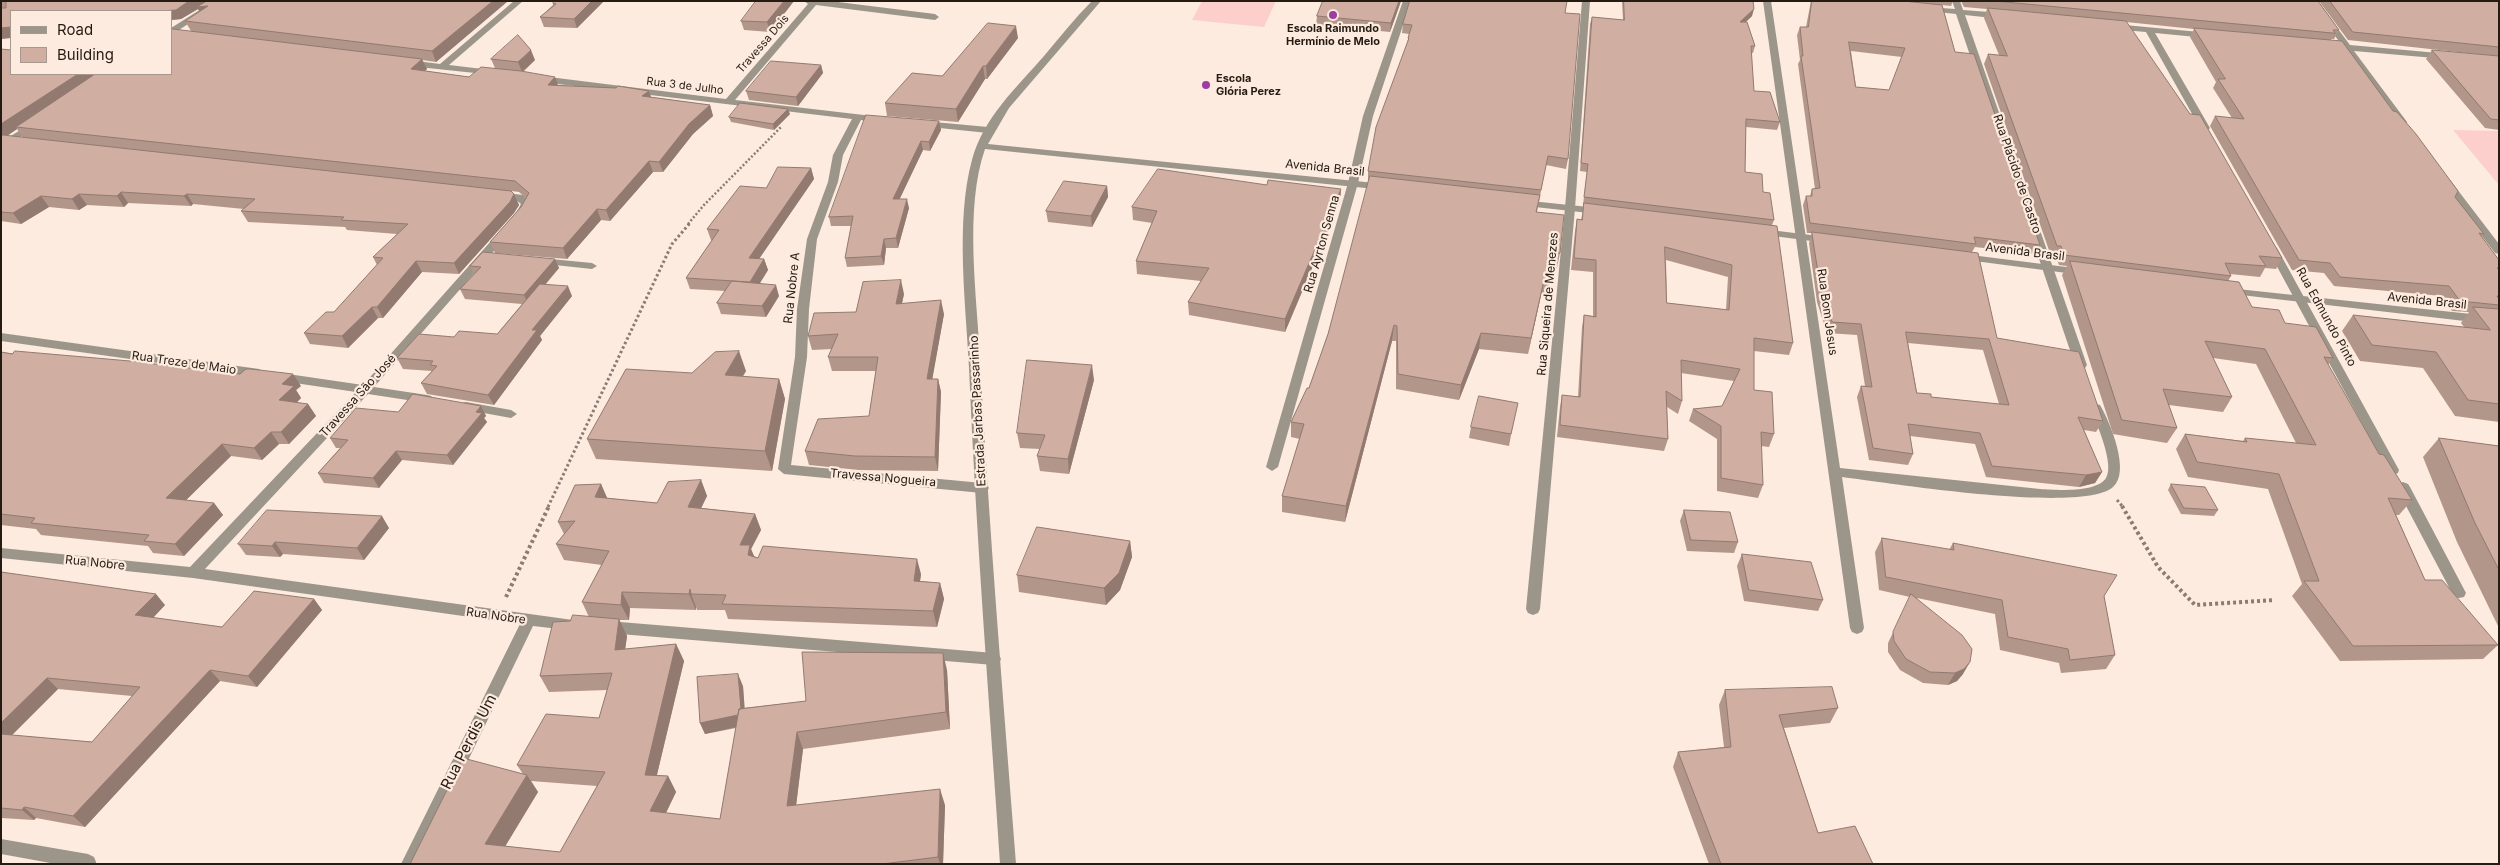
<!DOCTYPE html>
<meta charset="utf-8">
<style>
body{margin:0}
#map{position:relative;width:2500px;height:865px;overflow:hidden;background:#fcebde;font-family:Inter,sans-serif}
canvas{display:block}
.frame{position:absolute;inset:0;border:2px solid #251b13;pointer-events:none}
.legend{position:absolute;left:10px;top:10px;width:162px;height:65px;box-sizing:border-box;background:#fcebde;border:1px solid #a6988d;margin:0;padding:6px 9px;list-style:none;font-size:15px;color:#251b13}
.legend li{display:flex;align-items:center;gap:10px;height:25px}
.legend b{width:25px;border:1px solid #a6988d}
</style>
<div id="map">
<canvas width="2500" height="865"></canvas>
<div class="frame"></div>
<ul class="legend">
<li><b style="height:6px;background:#9c9589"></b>Road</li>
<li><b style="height:14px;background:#d0aea1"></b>Building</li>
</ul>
</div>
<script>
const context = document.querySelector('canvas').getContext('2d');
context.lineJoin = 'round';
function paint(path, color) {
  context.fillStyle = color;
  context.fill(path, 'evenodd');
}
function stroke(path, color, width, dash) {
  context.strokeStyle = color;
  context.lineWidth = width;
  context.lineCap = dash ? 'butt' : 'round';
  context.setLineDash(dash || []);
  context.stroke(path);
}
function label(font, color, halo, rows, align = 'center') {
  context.font = font + ' Inter,sans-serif';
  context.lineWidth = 4.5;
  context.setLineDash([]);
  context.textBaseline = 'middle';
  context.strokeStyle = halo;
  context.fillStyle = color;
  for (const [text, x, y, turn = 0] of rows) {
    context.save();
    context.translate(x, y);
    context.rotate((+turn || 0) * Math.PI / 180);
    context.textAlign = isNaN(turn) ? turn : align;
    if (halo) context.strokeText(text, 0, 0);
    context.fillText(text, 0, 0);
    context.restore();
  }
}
paint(new Path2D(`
 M1202 1H1276L1264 27 1192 20Z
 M2453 130 2499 131V185Z`), '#fdcfcc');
stroke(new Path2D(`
 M688 224 704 205 782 126`), '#8a7c72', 2.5, [2, 2]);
stroke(new Path2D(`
 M2117 500 2123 507
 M548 507 672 244 690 223`), '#8a7c72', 3, [2.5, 2.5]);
stroke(new Path2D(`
 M2122 506 2158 567 2195 605 2275 600
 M506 597 549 506`), '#8a7c72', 4, [3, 3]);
paint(new Path2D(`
 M540 258 592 263 597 266 592 269 536 263 535 261Z`), '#9c9589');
paint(new Path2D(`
 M214 1H224L171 35V28Z
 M514 1H523L449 65 491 70 494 71V75L409 66 405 63 409 60 440 64Z
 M804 1H830L935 14 939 17 935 20 816 5 735 100 881 117 886 120 881 123 861 120 843 155 838 182 817 239 809 309 807 357 791 465 982 483 987 485 989 488 987 491 982 493 784 474 778 469 795 357 797 309 807 239 828 182 833 155 852 119 541 82 536 79 541 76 726 99 808 4Z
 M1403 1H1411L1373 116 1358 183 1278 467 1272 471 1266 467 1348 183 1363 116Z
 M1582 1H1590L1575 208 1540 609 1538 613 1533 615 1528 613 1526 609 1565 208Z
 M1763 1H1771L1840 468 2040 489C2055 490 2097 493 2106 478 2115 464 2096 422 2090 408L2096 404 2100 405C2110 422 2131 472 2113 487 2083 514 1889 483 1842 477L1864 628 1862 632 1857 634 1852 632 1850 628Z
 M1952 1H1960L1963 10 2002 13 2006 16 2002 19 1965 15 2087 365 2085 368 2081 369 2075 365 1956 14 1928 11 1924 9 1928 7 1955 9Z
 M2309 1H2317L2350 45 2449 54 2450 56 2446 59 2354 51 2407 122V126H2401L2345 50 2326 48V44H2341Z
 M2114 24 2210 33V37L2207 38 2155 33 2210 128 2208 130 2205 131 2200 128 2146 32 2111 29V25Z
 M35 121 40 124 38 126 1 149V142Z
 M923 121 988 127 993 130 988 133 920 126V122Z
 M2446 179 2450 180 2499 244V254L2495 253 2442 184V180Z
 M499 192 523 195 532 203 525 215H517L516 213 521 204 516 200 495 197 494 195Z
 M503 231 508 234 507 236 374 387 427 395 431 396 433 399 431 402 427 403 368 394 205 569 573 620 575 624 573 628 568 630 533 626 418 864H401L520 624 193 578 1 558V548L190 567 356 392 281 381 275 377 277 374 281 373 363 385 499 232Z
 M2272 245 2277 248 2399 470 2398 473 2393 475 2387 470 2267 248Z
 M1 333 259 369 265 373 259 377 1 341Z
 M466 402 511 410 517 414 511 418 462 409 460 406 462 403Z
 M2403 482 2408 484 2410 487 2466 593 2464 597 2459 598 2454 597 2452 593 2396 487 2398 484Z
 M608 621 994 653 999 655 1001 659 999 663 994 665 608 633 603 631 601 627 603 623Z
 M1 839 88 854 94 857 96 862V864H56L1 854Z`), '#9c9589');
paint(new Path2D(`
 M1092 1H1101L1009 108 988 144 1385 184 1390 187 1385 190 985 149C964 209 977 296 980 359 989 528 1003 696 1016 864H1000C989 699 976 534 969 368 966 304 955 222 972 160 983 118 1017 87 1044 56 1060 37 1075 18 1092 1Z
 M1521 200 1598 208 1603 211 1598 214 1517 205 1516 203Z
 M1762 229 1827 237 1832 240 1827 243 1758 234 1757 232Z
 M1963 254 2082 269 2087 272 2082 275 1959 259 1958 257 1959 255Z
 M2228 288 2499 317V325L2224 293 2222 291 2224 289Z`), '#9c9589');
paint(new Path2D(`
 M1 1H508L436 62 422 60 427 69 425 71 469 77 495 68 491 59 535 60 523 72 558 85 649 91 651 97 710 105 713 116 693 134 663 172H653L610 221 601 220 567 259 495 253 490 242 521 207 526 198 519 192 511 191 514 194 519 205 514 213 459 274 422 272 383 318H378L348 348 310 344 304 333 334 312 377 265 373 257 397 234 347 230 345 227 248 222 241 211 244 209 193 204 191 206 128 203 124 207 87 205 79 210 49 207 21 224 1 221V49L11 74H171L191 31 185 21 200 12 198 9 181 19 171 20V11L1 39ZM17 129 23 138 7 136Z
 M604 1 577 28 544 27 540 17 553 5V3Z
 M794 1 770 32 744 30 741 21Z
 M1323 1H1401L1390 32 1316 25 1317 16Z
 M1622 1H1753L1752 16 1746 22 1755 46 1753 53H1751L1754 91 1780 122 1777 130 1746 127 1745 172 1763 192 1774 220 1772 225 1793 343 1789 355 1754 351V390L1774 434 1769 447 1761 446 1763 485 1758 498 1717 491V439L1689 421 1693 409 1722 406 1734 381 1681 373 1682 401 1678 414 1667 407 1668 439 1664 451 1557 437 1560 407 1562 395 1578 397 1582 327 1584 315 1593 316V272L1571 270 1575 231 1577 219 1581 220 1584 205H1583L1587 172 1580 171 1590 24 1592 17 1623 20ZM1666 260 1728 277 1726 310 1667 303Z
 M1811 1H1953L1951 6 1942 5 1955 52 2040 245 2036 254 1975 247 1972 252 1997 338 2103 421 2096 432 2084 430 2102 472 2095 483 2079 487 1986 477 1975 444 1910 436 1913 454 1908 465 1869 460 1857 397 1861 386H1865L1857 335 1827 333 1817 302 1809 243 1812 233H1807L1803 205 1806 196H1810L1812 189H1815L1798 64 1800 60 1797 35 1800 27H1806ZM1851 51 1902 57 1889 90 1856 87ZM1908 343 1983 350 1999 404 1931 397 1917 393Z
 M1961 1H2318L2339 30 2334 39H2331V40L2484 234 2481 237 2499 260V422L2455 416 2423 368 2360 361 2342 331 2353 315 2464 327 2461 323 2469 312 2452 311 2442 296 2334 286 2324 273 2292 270 2210 126 2215 116 2232 118 2213 88 2216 82 2190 37 2194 29 2126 22 2282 258 2276 269 2265 268 2260 277 2230 274 2231 276 2228 281 2252 307 2285 323 2333 358 2328 365 2379 454 2412 500 2399 515H2396L2425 580 2498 645 2483 659 2340 661 2292 596 2302 584 2268 489 2188 477 2176 449 2185 434 2243 441 2245 438 2296 443 2256 364 2213 358 2232 397 2223 412 2169 405 2177 428 2167 443 2113 434 2062 275 2067 266 2059 265 2056 257 2051 256 1984 64 1988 54 1999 55 1984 18 1987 9 1964 7Z
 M2319 1H2499V130L2485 128 2426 59 2432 50 2494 56 2348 40Z
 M1565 13 1568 159 1566 169 1546 165 1537 212 1560 253 1557 268H1552L1547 296 1541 295 1528 354 1479 349 1459 400 1396 389V341H1392L1345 522 1282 512V496L1300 439 1291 437V422L1309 388 1328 334 1369 181H1368V171L1407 44 1409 34 1402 33 1403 24Z
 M1018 38 987 79H985L958 122 887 116 885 103 942 76Z
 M821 65 823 73 798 106 749 100 746 91Z
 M790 114 774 130 731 122 729 117Z
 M939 121 941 130 930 151 923 150 899 199 909 208 898 248H886L884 265 847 267 845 258 851 226H831L829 217Z
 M811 168 814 179 759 259H764L768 270 759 284 779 296 766 317 721 314 717 303 725 291 690 289 686 278 712 240H711L707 229 766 188Z
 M1267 185 1341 189 1340 202 1285 332 1189 315 1188 302 1201 281 1137 274 1136 261 1152 223 1133 220 1132 207Z
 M1107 186 1108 197 1092 227 1048 222 1046 211Z
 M555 259 559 268 546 284 572 296 540 336 542 340 494 405 427 394 421 383 432 371 403 369 397 358 497 334 522 304 465 299 460 289 474 274 470 266Z
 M904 294 902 303 944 314 932 379H938L941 392 938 471 859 470 809 465 805 451 869 416 876 371H832L828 357 832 349 812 350 808 336 856 312Z
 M1 352 301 386 296 390 301 398 296 403 308 404 316 416 289 444H279L262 460 231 456 186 500 214 503 223 515 184 556 153 553 148 546 41 535 36 529 1 525Z
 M746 371 742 377 779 379 785 399 772 471 596 459 587 439 692 373Z
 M1094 380 1069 474 1040 471 1037 456 1040 449 1020 448 1017 433Z
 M481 406 486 416 484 418 487 422 453 465 402 460 379 488 324 483 318 473 340 448H336L330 438 398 412Z
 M1515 414 1509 446 1469 438 1471 427Z
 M2439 438 2499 446V628L2457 542 2423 457Z
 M701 480 707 496 701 508 755 514 761 530 751 549 754 556 758 558 921 574 920 581 940 583 944 599 937 627 728 619 725 610H697L696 607V610L630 608 629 620H619L627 636 625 649 676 644 684 661 657 775 668 776 676 792 666 813 720 819 736 728 705 734 700 723 743 686 744 708 806 701 947 670 950 729 803 749 796 805H945L943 864H410L523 774 517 765 599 718 607 690 549 692 540 676 570 621 589 617 582 602 602 565 564 560 556 544 564 534 558 522 601 484 607 498 657 503ZM531 781 597 786 560 852 505 846 538 792Z
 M2171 484 2218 510 2214 516 2181 514 2168 490Z
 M1684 510 1738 542 1734 553 1687 551 1680 521Z
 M389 528 364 560 283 554 280 557 246 555 238 544Z
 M1882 538 1949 550 1953 543 2104 596 2115 655 2106 669 2061 673 2059 663 2000 650 1995 614 1917 598 1963 674 1957 681 1948 685 1923 683 1900 670 1888 652V643L1910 597 1879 590 1875 552Z
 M1130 541 1132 557 1120 590 1106 605 1019 592 1017 575Z
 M1742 554 1823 600 1818 611 1744 601 1737 566Z
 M1 572 165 605 153 618 222 627 314 599 322 610 257 687 220 681 85 827 36 818 34 820 1 818ZM58 689 132 696 92 742 12 735Z
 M1725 690 1838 708 1830 723 1784 728 1818 833 1873 864H1709L1673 767 1678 752 1724 747 1719 705Z`), '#b3968a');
paint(new Path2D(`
 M189 1H210L203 17 198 9 181 19 171 20V11H159Z
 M493 1H508L436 62 432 51Z
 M592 1H604L577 28 574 19Z
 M784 1H794L770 32 767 22Z
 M1399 1H1401L1390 32 1391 23Z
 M1754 9 1752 16 1738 29 1740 22Z
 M1016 26 1018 38 987 79 986 66Z
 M11 27V38L1 39V28Z
 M531 50 535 60 522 72 518 62Z
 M422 59 427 69 415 79 411 69Z
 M821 65 823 73 798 106 796 97Z
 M983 66 985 79 958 122 956 109Z
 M78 74H100L16 127 17 129 1 140V124Z
 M555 77 559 88 548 85Z
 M649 91 652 101 642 96Z
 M710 105 713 116 693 134 663 172 659 162 689 124Z
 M788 109 790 114 774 130 773 124Z
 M939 121 941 130 930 151 929 142Z
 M921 141 923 150 895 209 893 199Z
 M649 161 653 172 610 221 606 210Z
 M811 168 814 179 752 269 749 258Z
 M1107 186 1108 197 1092 227 1091 216Z
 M1341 189 1340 202 1285 332V319Z
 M121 192 128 203 124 207 117 196Z
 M79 194 87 205 79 210 72 199Z
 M187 194 193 204 191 206 184 196Z
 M514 194 519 205 514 213 459 274 454 263Z
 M41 196 49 207 21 224 13 213Z
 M907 199 909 208 898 248 896 238Z
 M597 209 601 220 567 259 563 248Z
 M884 239 886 248 884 265 881 256Z
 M555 259 559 268 528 304 524 295Z
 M764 259 768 270 754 293 750 282Z
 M416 261 422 272 383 318 377 307Z
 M901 280 904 294 899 317 896 304Z
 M1544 280 1541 295 1528 354 1531 338Z
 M776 285 779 296 766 317 762 306Z
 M568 286 572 296 540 336 542 340 494 405 488 395 532 330Z
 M941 300 944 314 930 392 927 379Z
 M372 307 378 318 348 348 342 336Z
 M1394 325 1392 341 1345 522 1346 506Z
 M1481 333 1479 349 1459 400 1461 385Z
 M739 351 746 371 732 395 725 375Z
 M1092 365 1094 380 1069 474 1068 459Z
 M293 374 301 386 296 390 301 398 287 412 279 400 282 384Z
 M779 379 785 399 772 471 765 451Z
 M938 379 941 392 938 471 935 457Z
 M308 404 316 416 289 444 281 432Z
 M481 406 486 416 484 418 487 422 453 465 447 455Z
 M271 432 279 444 262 460 254 448Z
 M222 444 231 456 176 510 166 498Z
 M396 451 402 460 379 488 373 478Z
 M2102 472 2095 483 2079 487 2086 475Z
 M701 480 707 496 694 523 688 507Z
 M601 484 608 500 595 497Z
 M214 503 223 515 184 556 175 544Z
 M755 514 761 530 751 549 756 561 754 570 740 545Z
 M382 516 389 528 364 560 357 548Z
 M1130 541 1132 557 1120 590 1106 605 1104 588Z
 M275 542 283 554 280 557 272 546Z
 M917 559 921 574 918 596 914 581Z
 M940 583 944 599 937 627 933 611Z
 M690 589 691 594 696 607V610L689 594Z
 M622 592 630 608 629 620 621 605Z
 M156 594 165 605 145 626 135 615Z
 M314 599 322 610 257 687 248 676Z
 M619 619 627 636 623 666 615 650Z
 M676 644 684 661 653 791 645 775Z
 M943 653 947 670 950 729 946 712Z
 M1970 662 1963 674 1957 681 1948 685 1955 673Z
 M210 670 220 681 85 827 73 816Z
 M738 674 743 686 746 725 705 734 700 723Z
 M47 678 58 689 3 744 1 743V723Z
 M797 732 803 749 794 823 787 806Z
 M527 775 538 792 497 860 485 844Z
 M668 776 676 792 659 827 650 811Z
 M940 789 945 805 943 864H940L938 857Z
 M24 807 36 818 34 820 22 810Z`), '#927a71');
const building = new Path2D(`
 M1 1H189L176 10 159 11H11V27L1 28V8H6V2Z
 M207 1H493L432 51 185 21 208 6 197 7Z
 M555 1H592L574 19 540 17 556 4 553 3Z
 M756 1H784L767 22 741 21Z
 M1323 1H1399L1391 23 1317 16Z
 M1410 1H1567L1565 13 1580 14 1568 159 1548 156 1541 190 1368 171 1376 127 1409 38H1408L1412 25 1403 24Z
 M1624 1H1753L1754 9 1740 22H1747L1755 46H1751L1754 91 1770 92 1780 122 1746 119 1745 172 1762 174 1763 192 1770 193 1774 220 1584 197 1588 164 1581 163 1592 17 1624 20Z
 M1812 1H1903L1942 5 1955 52 1974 54 2040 245 1974 237 1976 244 1810 223 1806 196H1812V189L1820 188 1801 56H1803L1800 27H1808ZM1849 42 1905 48 1889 90 1856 87Z
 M1995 1H2318L2339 30H2333L2335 33Z
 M2330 1H2499V47L2353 32Z
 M1988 8 2126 21 2190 114 2200 115 2282 258 2259 256 2266 266 2225 263 2231 276 2064 255 2061 246H2057L1988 54 2007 56Z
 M988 23 1016 26 986 66H983L956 109 885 103 912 73 942 76Z
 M2194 28 2342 41 2393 111 2397 112 2416 134 2458 191 2455 197 2484 234 2479 233 2499 260V268H2497L2499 270V296H2497L2499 299V305L2460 301 2449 286 2340 277 2330 263 2299 260 2215 116 2244 119 2218 79H2225Z
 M173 29 422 59 411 69 469 77 481 67 521 71 555 77 548 85 616 88 618 86 649 91 642 96 710 105 689 124 659 162 649 161 606 210 597 209 563 248 490 242 521 207 529 193 515 181 16 127 95 74H171V30Z
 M518 35 531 50 518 62 491 59Z
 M1 49 11 50V74H78L1 124Z
 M2432 50 2499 56V120L2491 119Z
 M771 61 821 65 796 97 746 91Z
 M740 103 788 109 773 124 729 117Z
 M866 115 939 121 929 142 921 141 893 199H907L896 238 884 239 881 256 845 258 853 216 829 217Z
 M3 135 511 191 514 194 510 202 454 263 416 261 377 307H372L342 336 304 333 326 312H334L383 258 373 257 408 224 341 220 344 217 241 211 255 199 187 194 184 196 121 192 117 196 79 194 72 199 41 196 13 213 1 212V136Z
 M778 167 811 168 749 258 764 259 750 282 686 278 719 230 707 229 740 186 766 188Z
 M1158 169 1267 185 1268 180 1341 189 1285 319 1188 302 1209 268 1136 261 1157 211 1132 207Z
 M1370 176 1540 195 1536 212 1564 215 1560 253 1554 252 1550 281 1544 280 1531 338 1481 333 1461 385 1398 374 1397 326 1394 325 1346 506 1282 496 1304 424 1291 422 1307 388H1309L1328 334Z
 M1064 181 1107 186 1091 216 1046 211Z
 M1584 203 1777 226 1793 343 1754 338V390L1772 392 1774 434 1761 432 1763 485 1721 478V426L1693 409 1722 406 1740 369 1681 360 1682 401 1666 391 1668 439 1560 425 1562 395 1580 397 1584 315 1596 317V260L1574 258 1577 219 1582 220ZM1665 247 1732 265 1729 310 1667 303Z
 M1812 232 1978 253 1997 338 2079 352 2103 421 2078 417 2102 472 2086 475 1992 466 1980 433 1908 424 1913 454 1873 448 1861 386 1872 387 1861 324 1832 322 1821 291ZM1906 332 1989 339 2009 405 1931 397V394L1917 393Z
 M483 252 555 259 524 295 460 289 481 267 470 266Z
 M2070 261 2239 282 2252 307 2279 310 2285 323 2316 327 2333 358 2324 357 2379 454 2384 455 2412 500 2388 498 2425 580H2442L2498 645 2353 646 2304 581H2319L2279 474 2197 462 2185 434 2247 442 2245 438 2316 445 2265 349 2205 341 2232 397 2163 389 2177 428 2122 420Z
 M901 280 896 304 941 300 927 379H938L935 457 855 456 805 451 818 419 869 416 878 357H828L838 334 808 336 814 313 856 312 863 282Z
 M732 281 776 285 762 306 717 303Z
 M540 284 568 286 532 330H537L488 395 421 383 437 366 430 365 433 361 397 358 419 334 454 337 459 331 497 334Z
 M2473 307 2499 309V404L2468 400 2436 352 2372 345 2353 315 2490 330Z
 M15 351 130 361 240 374 246 369H251L293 374 282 384 294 386 279 400 308 404 281 432H271L254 448 222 444 166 498 214 503 175 544 144 541 149 535 31 523 35 518 1 514V352L12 354Z
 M739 351 725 375 779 379 765 451 587 439 626 369 692 373 715 352Z
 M1027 360 1092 365 1068 459 1037 456 1045 435 1017 433Z
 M413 394 481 406 476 412 482 413 447 455 396 451 373 478 318 473 348 440 330 438 356 408 398 412Z
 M1479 396 1518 403 1511 434 1471 427Z
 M2439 438 2499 446V570L2475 523Z
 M701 480 688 507 755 514 740 545H750L748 555 758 558 763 546 917 559 914 581 940 583 933 611 722 604 726 595 691 594 690 589 689 594 622 592 621 605 582 602 609 551 556 544 575 521 558 522 575 485 601 484 595 497 657 503 668 482Z
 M2171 484 2205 487 2218 510 2184 508Z
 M267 510 382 516 357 548 275 542 272 546 238 544Z
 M1684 510 1730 512 1738 542 1691 540Z
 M1037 527 1130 541 1119 573 1104 588 1017 575Z
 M1882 538 1954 550 1953 543 2117 575 2104 596 2115 655 2070 660 2068 649 2008 637 2002 600 1886 577Z
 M1742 554 1811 562 1823 600 1749 590Z
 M1 572 156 594 135 615 222 627 254 591 314 599 248 676 210 670 73 816 24 807 22 810 1 808V734L92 742 140 687 47 678 1 723Z
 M1911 594 1962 635 1972 649 1970 662 1964 669 1955 673 1930 672 1906 659 1894 641 1893 632Z
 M573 615 619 619 615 650 676 644 645 775 668 776 650 811 720 819 739 709 806 701 802 652 943 653 946 712 797 732 787 806 940 789 938 857 882 864H410L463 758 527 775 485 844 560 852 605 772 517 765 546 714 599 718 612 673 540 676 553 622 570 621Z
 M738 674 741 709H739L738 715 700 723 697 677Z
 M1832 687 1838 708 1779 715 1818 833 1855 826 1873 864H1721L1678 752 1731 747 1725 690Z`);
paint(building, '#d0aea1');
stroke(building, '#927a71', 1);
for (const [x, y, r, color] of [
 [1333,15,5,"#9e3ca2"],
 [1206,85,5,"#9e3ca2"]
]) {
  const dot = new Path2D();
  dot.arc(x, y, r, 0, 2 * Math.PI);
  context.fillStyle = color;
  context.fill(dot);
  stroke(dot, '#fcebde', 2);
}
label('bold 11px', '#251b13', '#fcebde', [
 ["Escola Raimundo",1333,29],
 ["Hermínio de Melo",1333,42],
 ["Escola",1216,79,"left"],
 ["Glória Perez",1216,92,"left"]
]);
label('11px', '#251b13', '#fcebde', [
 ["Travessa Dois",763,44,-49],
 ["Rua 3 de Julho",685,86,7]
]);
label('12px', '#251b13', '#fcebde', [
 ["Avenida Brasil",1325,168,6],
 ["Rua Plácido de Castro",2017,174,71],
 ["Rua Ayrton Senna",1322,244,-74],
 ["Avenida Brasil",2025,252,7],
 ["Rua Nobre A",792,288,-84],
 ["Avenida Brasil",2427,301,6],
 ["Rua Siqueira de Menezes",1548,304,-85],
 ["Rua Bom Jesus",1827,312,82],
 ["Rua Edmundo Pinto",2326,317,61],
 ["Rua Treze de Maio",184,363,8],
 ["Travessa São José",358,396,-48],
 ["Estrada Jarbas Passarinho",978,411,-93],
 ["Travessa Nogueira",883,478,5],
 ["Rua Nobre",95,563,6],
 ["Rua Nobre",496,616,8]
]);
label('15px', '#251b13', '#fcebde', [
 ["Rua Perdis Um",469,742,-63]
]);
</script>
